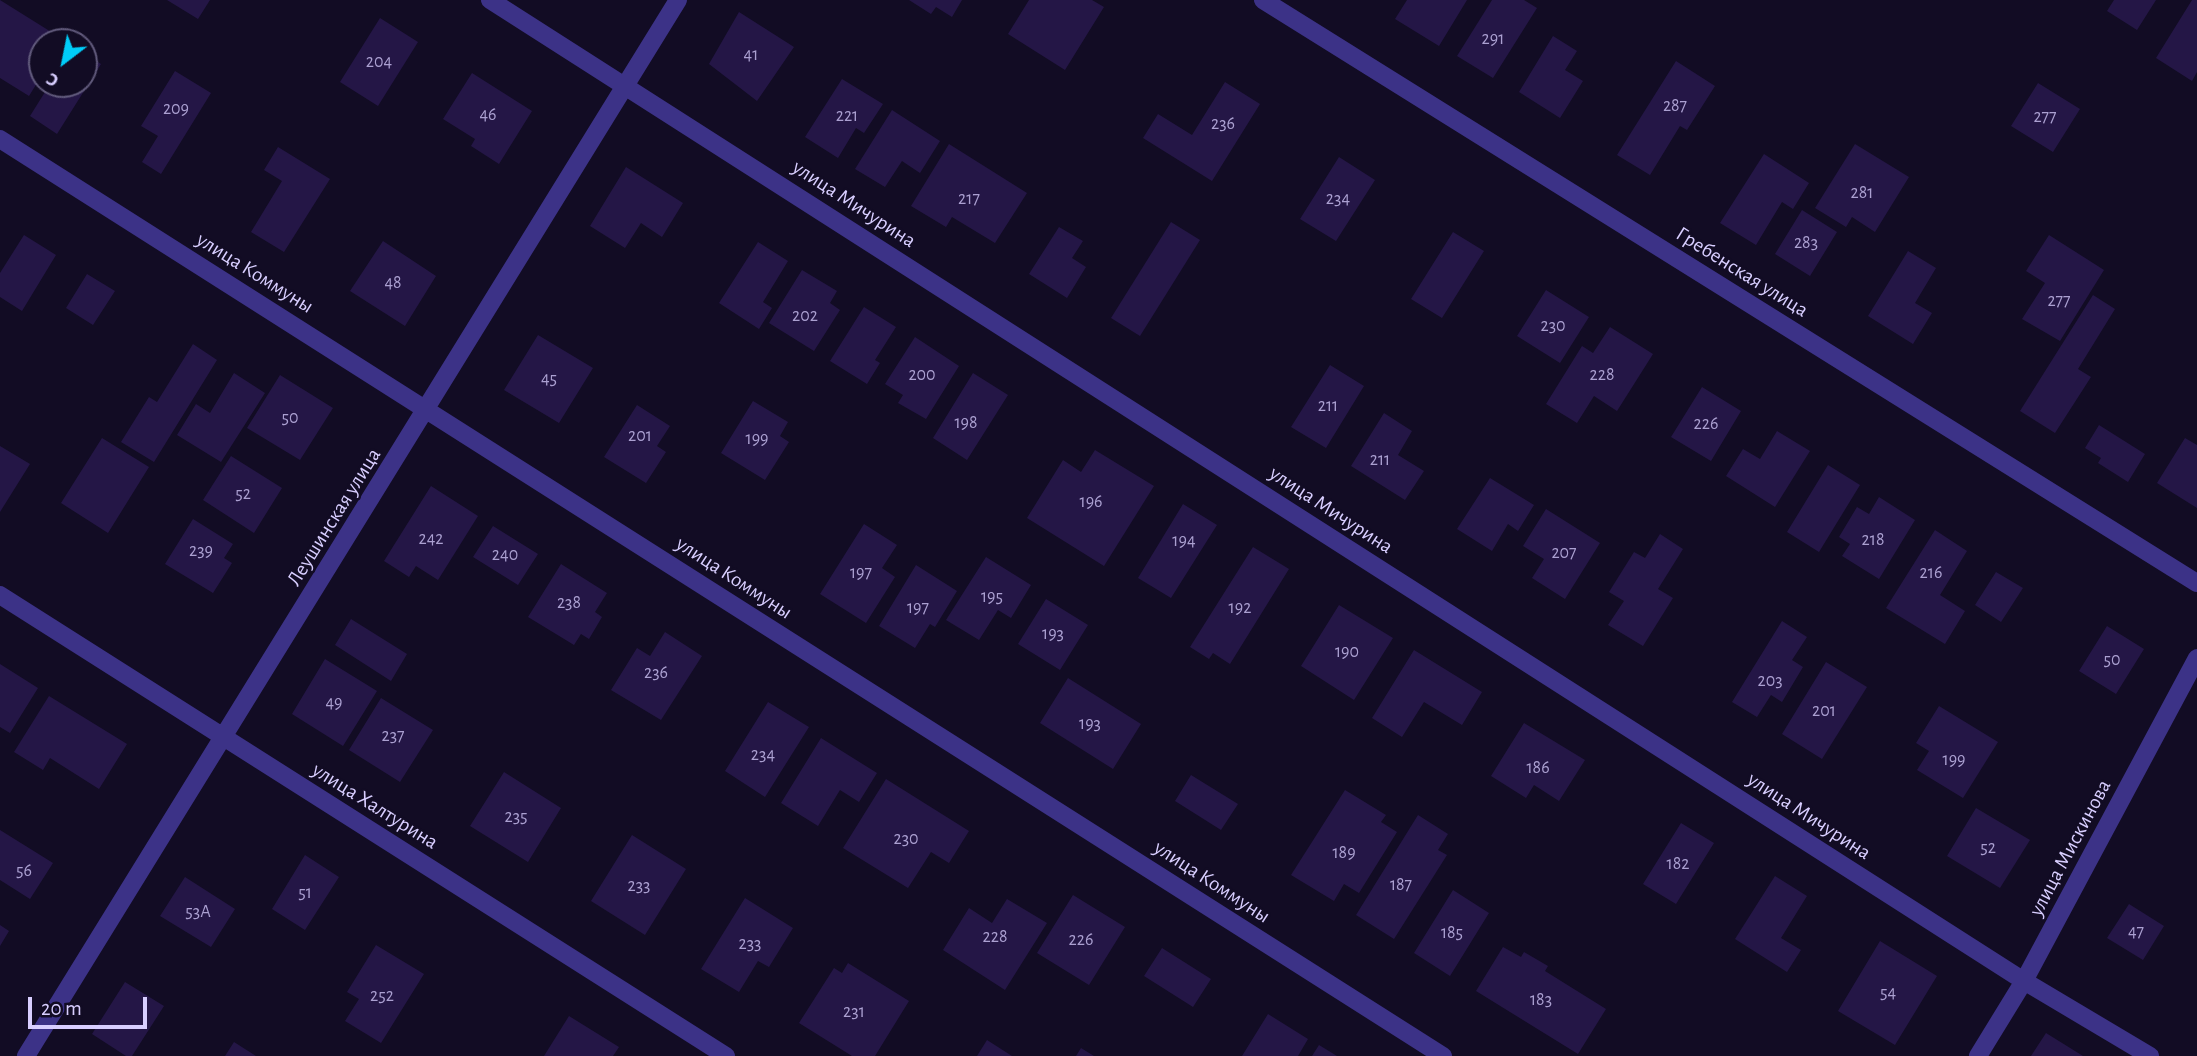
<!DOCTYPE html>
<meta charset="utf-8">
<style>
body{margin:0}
#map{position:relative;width:2197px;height:1056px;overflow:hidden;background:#120c24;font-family:"Alegreya Sans",sans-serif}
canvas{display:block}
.north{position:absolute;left:28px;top:28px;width:70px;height:70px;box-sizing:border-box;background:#120c24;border:2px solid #615a7c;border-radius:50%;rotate:212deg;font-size:19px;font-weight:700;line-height:28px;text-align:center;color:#d8ceff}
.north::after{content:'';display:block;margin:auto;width:24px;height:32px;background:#00cdf9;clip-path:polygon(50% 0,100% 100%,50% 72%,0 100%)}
.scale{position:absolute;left:28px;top:997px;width:119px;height:32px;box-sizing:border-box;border:4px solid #d8ceff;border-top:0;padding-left:9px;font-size:21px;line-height:24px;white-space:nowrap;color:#d8ceff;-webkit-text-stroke:5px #120c24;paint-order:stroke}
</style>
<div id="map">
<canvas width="2197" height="1056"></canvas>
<div class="north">С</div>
<div class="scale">20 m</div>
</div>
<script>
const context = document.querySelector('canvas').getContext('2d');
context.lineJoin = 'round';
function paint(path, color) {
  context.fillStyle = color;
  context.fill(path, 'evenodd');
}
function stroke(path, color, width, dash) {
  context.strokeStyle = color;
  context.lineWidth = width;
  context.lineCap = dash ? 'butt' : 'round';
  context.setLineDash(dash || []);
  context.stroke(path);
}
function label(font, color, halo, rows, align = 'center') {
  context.font = font + ' "Alegreya Sans",sans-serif';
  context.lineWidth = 5;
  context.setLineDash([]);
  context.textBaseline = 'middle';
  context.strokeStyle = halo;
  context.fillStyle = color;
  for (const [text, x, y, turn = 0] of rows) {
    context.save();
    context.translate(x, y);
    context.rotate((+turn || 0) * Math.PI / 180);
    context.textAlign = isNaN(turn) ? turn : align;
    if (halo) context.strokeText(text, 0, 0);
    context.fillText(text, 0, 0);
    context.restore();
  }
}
paint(new Path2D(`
 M0 0 64 40 42 42V75L29 96 0 78Z
 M167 0H210L198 19Z
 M909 0H962L952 17 936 7 931 14Z
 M1029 0H1092L1104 7 1065 70 1008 34Z
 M1407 0H1467L1439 46 1395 19Z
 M1492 0H1524L1537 8 1493 78 1457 56Z
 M2114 0H2156L2137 30 2107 11Z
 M2192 0H2197V72L2192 81 2156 58Z
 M739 12 794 47 757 101 709 64Z
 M380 18 418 42 378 106 340 82Z
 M1553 36 1577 51 1565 70 1583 81 1560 118 1519 92Z
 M84 53 101 64 57 134 30 116 50 84H84Z
 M1676 61 1715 86 1687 130 1680 126 1650 175 1617 155Z
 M175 71 211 93 161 174 142 162 158 136 141 126Z
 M472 73 532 111 499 164 471 146 475 139 443 119Z
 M842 79 883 104 864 133 856 128 838 158 805 137Z
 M1225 82 1260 104 1212 181 1143 138 1158 114 1192 135Z
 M2038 83 2080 109 2053 152 2011 126Z
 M892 110 940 141 920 173 902 161 885 187 855 169Z
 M949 144 1027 193 995 243 952 217 946 227 911 206Z
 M1855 144 1909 177 1875 232 1852 217 1846 227 1815 208Z
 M278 147 330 179 284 252 251 232 282 181 264 170Z
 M1764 154 1809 183 1793 209 1782 202 1756 245 1720 223Z
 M1339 157 1375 180 1336 241 1300 219Z
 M626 167 683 203 662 237 641 223 625 248 590 226Z
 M1802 210 1837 232 1810 276 1775 254Z
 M1171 222 1200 240 1140 336 1111 318Z
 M1059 227 1083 241 1072 258 1086 267 1067 298 1029 274Z
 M1453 232 1484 251 1442 318 1411 299Z
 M24 235 56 255 22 311 0 297V273Z
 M2049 235 2104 270 2060 341 2022 319 2045 283 2026 271Z
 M383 241 436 276 405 326 350 291Z
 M758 242 788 261 763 302 772 308 759 329 719 303Z
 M1908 251 1936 268 1915 303 1932 313 1913 344 1868 316Z
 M802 270 837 291 830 303 840 310 814 351 769 323Z
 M87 274 115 291 93 325 66 308Z
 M1546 290 1589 317 1560 363 1517 336Z
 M2093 295 2115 309 2078 369 2091 377 2055 433 2020 411Z
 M864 307 896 327 875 360 880 363 867 384 830 361Z
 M1610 327 1653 354 1617 411 1594 396 1577 423 1546 404 1582 346 1593 353Z
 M538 335 593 368 559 423 504 390Z
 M915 337 959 366 926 419 898 403 903 395 885 384Z
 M193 344 217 360 154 462 121 442 149 397 157 402Z
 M1330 365 1364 386 1326 448 1291 427Z
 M234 373 265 393 221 462 177 435 196 404 210 413Z
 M973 373 1008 395 967 460 933 438Z
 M280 375 333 408 300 460 247 428Z
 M1702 387 1741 411 1711 461 1671 437Z
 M753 401 788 422 780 436 789 442 765 480 721 453Z
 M637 405 670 426 657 446 666 452 646 483 604 457Z
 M1384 413 1412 431 1398 455 1424 471 1405 500 1351 466Z
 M2099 425 2145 454 2128 482 2098 463 2101 458 2085 448Z
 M1777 431 1810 451 1775 507 1726 476 1743 449 1760 459Z
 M102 438 149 467 108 533 61 503Z
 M2185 438 2197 445V508L2157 483Z
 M0 446 30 464 0 512Z
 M1095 450 1154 486 1104 566 1027 518 1063 460 1081 472Z
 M231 456 282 488 254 533 203 500Z
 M1828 465 1860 485 1819 552 1787 532Z
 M1490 478 1534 505 1518 531 1508 524 1492 551 1457 529Z
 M431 486 478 516 438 580 416 566 409 577 384 561Z
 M1879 497 1915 520 1879 579 1842 556 1850 544 1839 537 1857 507 1869 514Z
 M1183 504 1217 525 1171 598 1138 578Z
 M1546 509 1600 543 1565 599 1532 578 1544 559 1523 546Z
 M193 519 233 544 224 558 232 563 213 593 165 564Z
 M864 524 897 545 882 568 895 577 866 623 820 594Z
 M493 526 538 554 518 585 473 557Z
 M1935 530 1967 551 1940 595 1965 611 1945 644 1886 608Z
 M1660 534 1683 549 1658 589 1673 598 1643 646 1608 625 1624 601 1609 592 1634 552 1645 558Z
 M1253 547 1289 569 1230 664 1213 653 1209 659 1190 647Z
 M986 557 1031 585 1011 618 998 610 979 640 946 620Z
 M561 564 607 593 595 612 602 617 589 639 581 634 574 645 528 617Z
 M916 565 957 591 935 627 930 624 915 648 879 626Z
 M1996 572 2023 588 2001 622 1975 605Z
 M1046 599 1088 625 1060 670 1018 644Z
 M1339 605 1393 638 1354 700 1301 666Z
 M351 619 407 654 391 681 335 645Z
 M1782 621 1807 637 1792 660 1803 667 1782 702 1771 695 1757 717 1732 702Z
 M2107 626 2144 649 2116 694 2079 671Z
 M665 632 702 656 661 720 611 690 637 648 650 656Z
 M1414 650 1482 692 1462 725 1424 702 1402 737 1372 718Z
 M325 659 377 691 343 746 292 714Z
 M1826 662 1867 687 1822 759 1782 734Z
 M0 664 38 688 10 733 0 727Z
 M1068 678 1141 724 1113 769 1040 723Z
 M49 696 127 744 99 789 50 758 43 770 14 752Z
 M381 698 433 730 400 782 349 750Z
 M768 702 809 727 765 797 725 771Z
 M1939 706 1998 742 1963 798 1917 770 1929 751 1916 743Z
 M1524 723 1585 760 1559 801 1534 785 1526 798 1491 776Z
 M821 738 877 773 859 802 840 790 818 826 781 803Z
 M504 772 561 808 528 862 470 826Z
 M1191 775 1238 804 1221 830 1175 801Z
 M886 779 969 831 949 863 931 852 908 888 843 848Z
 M1345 790 1386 815 1381 822 1397 832 1359 893 1344 884 1334 901 1291 875Z
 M1976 808 2030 840 2000 888 1947 856Z
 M1418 815 1448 834 1438 850 1447 855 1394 939 1356 915Z
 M1681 823 1714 843 1676 904 1643 884Z
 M0 830 53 863 30 899 0 880Z
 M632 835 686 869 645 935 591 901Z
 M305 855 339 877 305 930 272 909Z
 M1775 876 1807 896 1781 938 1801 950 1787 972 1735 939Z
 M185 877 235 909 211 947 160 916Z
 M1453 890 1489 913 1450 976 1414 953Z
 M1073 895 1125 927 1089 985 1037 953Z
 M745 898 793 928 769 967 758 961 739 992 701 969Z
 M1007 899 1047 923 1005 990 943 950 969 908 992 923Z
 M2129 904 2164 926 2143 960 2107 938Z
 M0 925 9 931 0 946Z
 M1880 941 1937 976 1895 1045 1838 1011Z
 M376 945 424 974 381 1043 345 1021 359 999 347 992Z
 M1503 947 1521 957 1524 952 1548 966 1545 971 1606 1009 1578 1054 1476 991Z
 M1162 948 1211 979 1193 1007 1144 976Z
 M848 963 909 1001 875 1056H852L799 1023 834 968 842 973Z
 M125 982 164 1006 132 1056H126L92 1034Z
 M1268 1014 1308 1039 1298 1056H1242Z
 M569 1016 619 1047 613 1056H544Z
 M2046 1033 2083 1056H2031Z
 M987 1040 1012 1056H977Z
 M234 1042 256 1056H225Z
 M1319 1045 1337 1056H1312Z
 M1081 1048 1094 1056H1076Z`), '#241646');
stroke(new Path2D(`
 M490 0 2024 981 2150 1056
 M1263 0 2197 583
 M0 139 1443 1056
 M0 595 726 1056
 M26 1056 678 0
 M1978 1056 2024 981 2197 658`), '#3c3287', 18);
label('18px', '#aba0d1', null, [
 ["291",1493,39],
 ["41",751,55],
 ["204",379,62],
 ["287",1675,106],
 ["209",176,109],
 ["46",488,115],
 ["221",847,116],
 ["277",2045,117],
 ["236",1223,124],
 ["281",1862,193],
 ["217",969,199],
 ["234",1338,199],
 ["283",1806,243],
 ["48",393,283],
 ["277",2059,301],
 ["202",805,316],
 ["230",1553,326],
 ["200",922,375],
 ["228",1602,375],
 ["45",549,379],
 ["211",1328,406],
 ["50",290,418],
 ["198",966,423],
 ["226",1706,424],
 ["201",640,436],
 ["199",757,439],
 ["211",1380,460],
 ["52",243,494],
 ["196",1091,502],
 ["242",431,539],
 ["218",1873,540],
 ["194",1184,541],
 ["239",201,551],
 ["207",1564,553],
 ["240",505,555],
 ["197",861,573],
 ["216",1931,573],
 ["195",992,597],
 ["238",569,603],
 ["197",918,608],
 ["192",1240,608],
 ["193",1053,634],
 ["190",1347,652],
 ["50",2112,660],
 ["236",656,673],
 ["203",1770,681],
 ["49",334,703],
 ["201",1824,711],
 ["193",1090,724],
 ["237",393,736],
 ["234",763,755],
 ["199",1954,760],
 ["186",1538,768],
 ["235",516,817],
 ["230",906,839],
 ["52",1988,848],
 ["189",1344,853],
 ["182",1678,864],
 ["56",24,871],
 ["187",1401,885],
 ["233",639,886],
 ["51",305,893],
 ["53А",198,912],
 ["47",2136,932],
 ["185",1452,933],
 ["228",995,937],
 ["226",1081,940],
 ["233",750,944],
 ["54",1888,993],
 ["252",382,996],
 ["183",1541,1000],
 ["231",854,1012]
]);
label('21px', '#d8ceff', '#120c24', [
 ["улица Мичурина",854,204,33],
 ["Гребенская улица",1742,272,32],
 ["улица Коммуны",255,273,32],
 ["улица Мичурина",1331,510,33],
 ["Леушинская улица",334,517,-58],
 ["улица Коммуны",734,578,33],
 ["улица Халтурина",375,806,32],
 ["улица Мичурина",1809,816,33],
 ["улица Мискинова",2070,848,-62],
 ["улица Коммуны",1212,882,33]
]);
</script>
